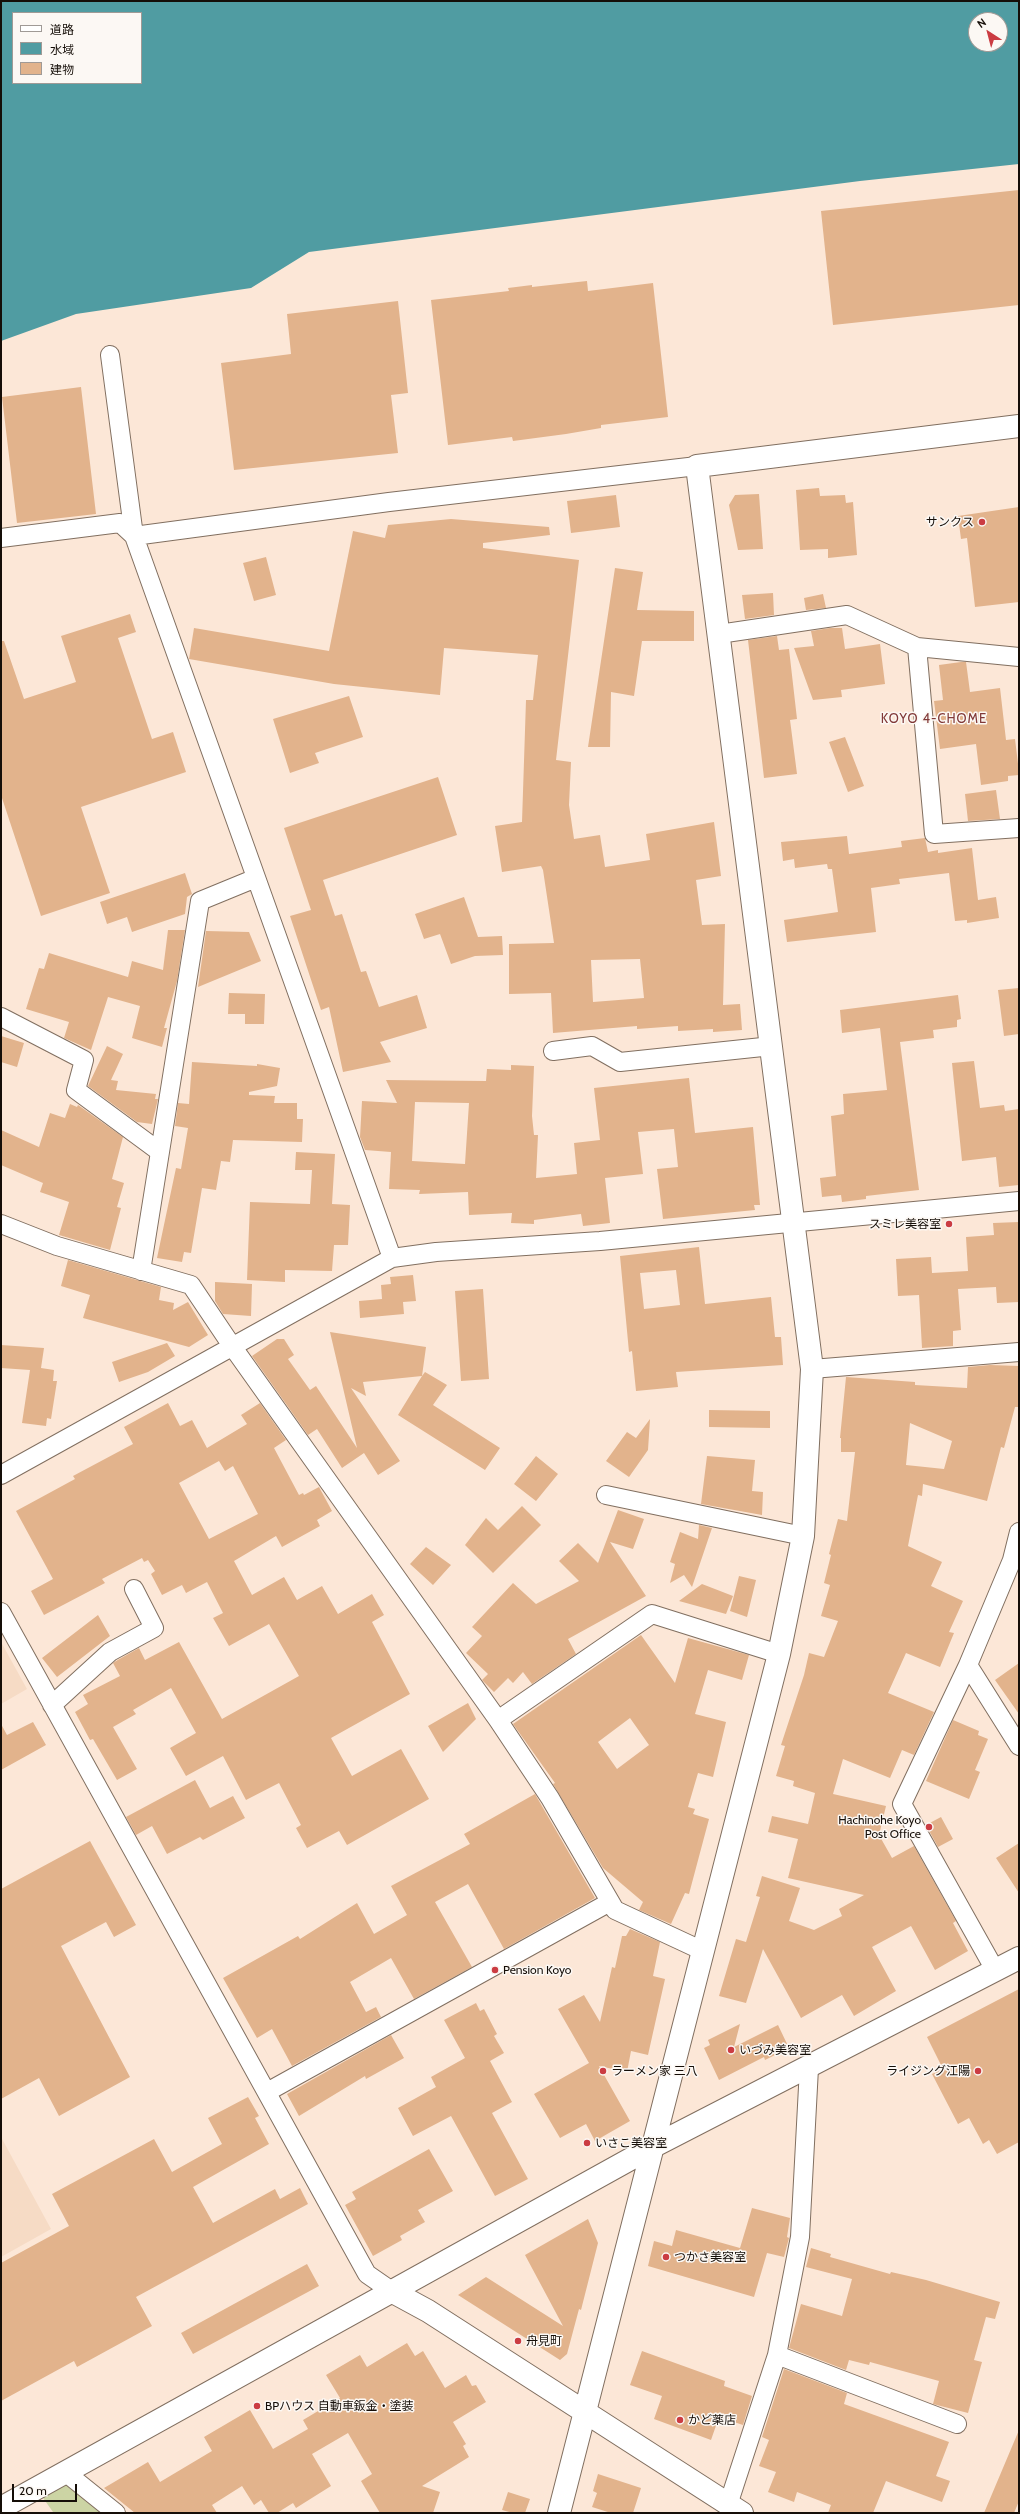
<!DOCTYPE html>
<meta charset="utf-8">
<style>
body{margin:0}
#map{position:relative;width:1020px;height:2514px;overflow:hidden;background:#fce7d7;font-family:Cabin,"Noto Sans JP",sans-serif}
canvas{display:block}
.frame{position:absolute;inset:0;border:2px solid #150e08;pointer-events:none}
.legend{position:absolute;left:12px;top:12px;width:130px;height:72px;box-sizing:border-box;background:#fcf8f4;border:1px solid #a09a96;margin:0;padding:5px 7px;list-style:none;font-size:12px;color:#150e08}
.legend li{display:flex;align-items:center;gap:8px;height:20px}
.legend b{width:20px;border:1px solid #a09a96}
.north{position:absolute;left:968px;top:12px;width:40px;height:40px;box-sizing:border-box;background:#fcf8f4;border:1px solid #a09a96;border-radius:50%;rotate:324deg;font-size:11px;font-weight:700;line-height:16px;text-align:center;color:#150e08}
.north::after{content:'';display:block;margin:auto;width:14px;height:18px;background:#cb3c42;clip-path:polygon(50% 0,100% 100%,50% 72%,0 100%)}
.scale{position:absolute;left:12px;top:2484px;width:65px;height:18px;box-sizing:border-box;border:2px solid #150e08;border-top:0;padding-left:5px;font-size:12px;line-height:14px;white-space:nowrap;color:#150e08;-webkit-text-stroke:3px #fcf8f4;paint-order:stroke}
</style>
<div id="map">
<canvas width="1020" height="2514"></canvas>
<div class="frame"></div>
<ul class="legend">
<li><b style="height:5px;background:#fff"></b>道路</li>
<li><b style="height:11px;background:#509ca2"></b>水域</li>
<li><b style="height:11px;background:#e2b38c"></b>建物</li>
</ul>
<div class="north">N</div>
<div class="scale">20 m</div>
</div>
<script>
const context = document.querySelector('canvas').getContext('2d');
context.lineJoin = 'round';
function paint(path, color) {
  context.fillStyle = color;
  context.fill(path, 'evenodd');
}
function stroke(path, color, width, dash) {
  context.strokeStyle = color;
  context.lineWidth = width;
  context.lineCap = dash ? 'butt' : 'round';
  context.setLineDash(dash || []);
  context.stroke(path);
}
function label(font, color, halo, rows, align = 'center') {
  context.font = font + ' Cabin,"Noto Sans JP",sans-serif';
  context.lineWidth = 3;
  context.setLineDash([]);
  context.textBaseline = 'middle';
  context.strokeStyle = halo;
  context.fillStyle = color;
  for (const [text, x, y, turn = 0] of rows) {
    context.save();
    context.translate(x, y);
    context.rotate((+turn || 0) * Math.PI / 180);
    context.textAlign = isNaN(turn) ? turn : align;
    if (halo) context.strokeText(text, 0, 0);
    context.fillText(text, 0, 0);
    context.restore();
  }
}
paint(new Path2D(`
 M1 1642 27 1689 1 1704Z
 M1 2137 51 2229 1 2257Z`), '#f6dbc5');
paint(new Path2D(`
 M65 2472 116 2513 53 2512 36 2488Z`), '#ccd4a4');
paint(new Path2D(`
 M1 1H1019V164L860 181 309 252 251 288 76 314 1 341ZM13 13H141V83H13ZM976 20H1000V44H976Z`), '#509ca2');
paint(new Path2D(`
 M1019 190V305L833 325 821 211Z
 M587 281 588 291 653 283 668 417 601 425V428L566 434 513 441 512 437 448 445 431 300 509 291 508 288 532 285V287Z
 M398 301 408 393 391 395 398 453 234 470 221 363 291 354 287 314Z
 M81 387 96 514 17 523 2 397Z
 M819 488 820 496 845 495 846 503 853 502 857 555 828 558V549L800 550 796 490Z
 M759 494 763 549 738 550 729 505 735 495Z
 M616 495 620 527 571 533 567 501Z
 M1019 507V602L975 607 967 538 961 539 958 516Z
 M451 519 549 527 550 535 483 543V548L579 560 556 760 571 762 569 805 574 839 600 835 605 867 650 860 646 834 714 822 721 876 696 880 702 925 725 924 723 1005 740 1004 742 1030 713 1032V1029L678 1031V1026L637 1029V1026L553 1033 551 993 509 994V944L554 943 543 870 541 866 502 872 495 826 522 822 526 700H533L538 655 444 648 440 695 334 684 189 659 194 628 329 651 353 531 385 538 388 525ZM640 959 644 998 593 1002 591 960Z
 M266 557 276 595 254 601 243 563Z
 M615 568 643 572 637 610 694 611V641H642L634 696 611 692 610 747H588Z
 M773 593 774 615 745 619 742 595Z
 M823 594 826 608 806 610 804 598Z
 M130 614 136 632 118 638 152 739 173 732 186 772 81 807 110 893 41 916 1 795V641H4L24 699 76 682 61 636Z
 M830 628H842L845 649 880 644 885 684 841 690 842 697 813 700 794 648 814 646 811 631Z
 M777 636 779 650 789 649 797 719 790 720 797 774 764 778 748 640Z
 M961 662H966L970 692 1000 688 1006 740 1015 739 1019 772V775L1008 776V781L981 785 976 744 940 749 934 701 943 700 939 665Z
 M349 696 363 737 315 753 319 763 290 773 273 719Z
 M845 737 864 786 848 792 829 742Z
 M438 777 457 835 323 880 335 916 342 914 361 972 366 971 379 1007 417 995 427 1028 380 1042 391 1062 343 1072 329 1007 321 1010 290 916 311 910 284 828Z
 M996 790 1000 819 968 821 965 794Z
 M847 836 849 854 902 847 901 841 925 838 928 852 938 850V853L972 848 978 900 996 897 999 918 967 923V920L955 921 949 873 899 879 900 884 871 888 876 932 787 942 784 920 838 912 832 869H828L827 864 795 868 794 859 783 861 781 842Z
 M185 873 192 894 187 897 185 914 132 932 127 917 107 924 100 902Z
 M464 897 478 937 502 936 503 955 475 956 451 964 440 934 424 939 415 914Z
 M168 930H185L177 981 164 1028H167L162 1047 132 1038 140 1006 108 997 91 1050 64 1038 69 1022 26 1009 39 968 44 969 49 953 128 977 132 961 163 970Z
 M206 931 249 932 261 961 198 987Z
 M1019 988V1034L1004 1036 998 990Z
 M229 993 265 994 264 1024H245V1014H228Z
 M958 995 961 1019 957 1020V1027L933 1030 934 1038 900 1042 919 1190 866 1196V1199L842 1202 841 1195 822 1197 820 1178 836 1176 831 1116 844 1114 843 1094 887 1090 880 1028 842 1033 840 1010Z
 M1 1036 24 1043 17 1067 1 1062Z
 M107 1046 123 1054 111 1080 118 1081 116 1090 156 1094 155 1099H158L152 1124 137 1122 88 1086Z
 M974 1061 980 1108 1004 1105 1005 1111 1019 1109V1185L999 1187 996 1157 962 1161 952 1063Z
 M192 1062 257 1066V1064L280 1068 277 1086 249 1092V1095L275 1096 274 1103H297V1119H303L302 1142 233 1140 230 1162 221 1161 216 1190 202 1188 191 1253 184 1252 182 1262 157 1258 176 1168 181 1169 188 1128 175 1126 178 1103 189 1104Z
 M511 1065 534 1066 532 1116 534 1135H538L536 1178 577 1174 574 1143 600 1140 594 1088 689 1078 695 1133 753 1127 760 1205H754L755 1210 663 1219 657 1169 678 1167 674 1129 638 1132 643 1174 605 1178 610 1223 583 1226 581 1214 534 1220V1224L511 1223 512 1213 469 1215 468 1192 419 1194 420 1190 389 1189 391 1152 365 1150 360 1137 362 1101 397 1103 386 1080 486 1081 487 1069 511 1070ZM415 1102 469 1103 465 1164 412 1161Z
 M70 1104 77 1107 78 1105 123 1137 112 1179 124 1183 117 1207 121 1208 110 1250 59 1235 69 1202 40 1192 43 1183 1 1165V1130L39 1147 50 1113 65 1118Z
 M296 1152 335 1154 332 1204 350 1205 348 1245H334L332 1271 285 1270V1282L247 1280 250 1202 310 1204 312 1170H295Z
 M1019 1222V1302L997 1303 996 1287 958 1289 961 1330 953 1331V1346L922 1348 919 1295 898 1296 896 1259 931 1257 932 1273 968 1271 966 1237 994 1235 993 1223Z
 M699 1247 705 1304 771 1297 775 1337H781L783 1365 676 1372 678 1387 636 1391 632 1351 629 1352 620 1256ZM676 1270 680 1305 644 1309 640 1273Z
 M68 1260 161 1287 159 1300 174 1303 173 1310 188 1302 208 1335 189 1347 83 1318 90 1295 61 1286Z
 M413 1275 416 1301 403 1302 404 1314 360 1318 359 1301 382 1299 381 1285 391 1284 390 1277Z
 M215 1282 252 1284 251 1316 223 1314 215 1301Z
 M483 1289 489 1379 461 1381 455 1291Z
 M330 1332 426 1347 422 1376 425 1372 447 1385 433 1405 500 1448 485 1470 398 1415 422 1376 363 1382 366 1396 351 1388 400 1461 378 1475 364 1453 342 1468 317 1429 308 1435 252 1356 277 1339H284L294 1355 288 1359 310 1390 316 1386 357 1448Z
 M167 1343 175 1356 148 1372 119 1382 112 1362Z
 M1 1345 44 1348 41 1368 54 1370 53 1381H57L51 1419 47 1418 46 1426 22 1423 30 1370 1 1368Z
 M990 1365 1019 1366V1407H1015L1004 1448 1001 1447 987 1501 923 1484 922 1496 918 1495 908 1546 942 1562 931 1586 963 1601 949 1632 954 1633 940 1667 906 1653 888 1693 934 1712 914 1755 902 1750 890 1778 843 1759 833 1794 886 1806 879 1835 892 1858 914 1846 956 1921 953 1923 968 1951 935 1970 911 1926 872 1947 896 1991 854 2016 842 1995 801 2018 763 1949 746 2003 719 1996 736 1939 746 1942 760 1897 756 1896 762 1876 800 1888 789 1921 814 1930 842 1916 839 1909 864 1895 788 1878 798 1839 768 1832 772 1816 808 1824 815 1793 793 1786 794 1781 776 1776 785 1746 781 1745 804 1675 809 1653 824 1657 838 1621 821 1616 830 1585 824 1583 831 1555 829 1554 838 1519 847 1521 855 1452H841V1438H840L846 1377 915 1382V1385L967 1388 968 1367ZM910 1423 952 1441 944 1469 906 1465Z
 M168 1403 180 1426 192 1420 207 1448 247 1424 241 1415 260 1403 286 1440 274 1448 299 1495 303 1493 304 1495 319 1487 332 1511 317 1520 320 1526 282 1547 276 1536 234 1561 252 1595 284 1577 297 1600 322 1586 338 1614 372 1594 384 1615 372 1622 410 1694 331 1738 352 1776 401 1749 429 1799 347 1845 339 1831 307 1848 296 1828 301 1825 279 1783 246 1800 223 1756 186 1776 170 1748 196 1733 171 1688 133 1710 136 1714 113 1727 137 1769 117 1780 93 1739 90 1740 75 1712 88 1704 83 1695 120 1676 113 1663 116 1661 139 1648 145 1660 179 1642 222 1719 299 1676 269 1624 229 1646 213 1618 223 1613 207 1582 186 1593 182 1585 162 1595 151 1574 155 1571 148 1560 144 1562 142 1558 102 1579 105 1583 44 1615 31 1591 53 1579 16 1511 75 1479 73 1476 133 1444 124 1427ZM219 1461 225 1471 233 1466 258 1514 209 1539 179 1483Z
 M709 1410 770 1411V1428L709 1427Z
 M650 1419 648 1450 629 1477 606 1461 627 1432 636 1438Z
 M536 1456 558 1474 536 1501 514 1484Z
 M707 1456 755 1460 752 1491 763 1492 762 1515 701 1504Z
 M522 1506 541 1525 493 1573 465 1545 486 1518 498 1530Z
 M618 1510 644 1519 633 1549 610 1542 646 1596 568 1639 576 1654 532 1684 523 1672 513 1683 508 1678 494 1692 482 1680 488 1674 466 1653 482 1636 472 1627 513 1583 536 1604 579 1581 559 1561 578 1543 598 1563Z
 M699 1525 712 1528 692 1587 684 1575 670 1583 675 1564 670 1562 680 1532 698 1539Z
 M426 1547 451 1565 433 1585 410 1564Z
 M739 1576 756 1580 747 1617 730 1611Z
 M702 1584 733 1596 726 1614 679 1601Z
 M98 1615 110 1636 57 1677 42 1658Z
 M641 1635 675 1683 688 1638 749 1655 742 1680 708 1670 695 1714 726 1722 713 1777 698 1773 688 1807 695 1809 693 1814 709 1819 689 1894 685 1893 671 1924 639 1910 643 1902 603 1868 553 1784 555 1783 513 1724ZM630 1718 649 1745 617 1769 598 1742Z
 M1019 1663V1714L995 1680Z
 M468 1703 476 1719 443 1752 428 1726Z
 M953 1720 979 1731 978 1735 988 1739 975 1770 980 1772 969 1799 926 1781Z
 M33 1722 46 1745 1 1770V1724L7 1735Z
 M195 1780 210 1808 233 1796 245 1818 203 1840 200 1837 167 1854 152 1826 136 1835 126 1817Z
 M535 1794 595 1898 504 1949 468 1884 435 1902 472 1967 414 1999 391 1958 350 1982 366 2012 376 2007 381 2017 292 2066 272 2029 257 2038 223 1978 298 1936 300 1939 357 1903 374 1934 407 1915 391 1886 470 1844 464 1834Z
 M941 1817 953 1839 938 1847 926 1825Z
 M90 1841 136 1925 114 1937 106 1922 61 1946 130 2077 59 2116 39 2078 1 2099V1889Z
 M1019 1843V1893L996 1858Z
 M630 1929 660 1942 653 1976 665 1979 648 2055 631 2051 627 2072 599 2066 630 2121 595 2141 586 2124 560 2138 534 2094 589 2063 558 2009 584 1995 600 2022 612 1967 615 1968 622 1936H626Z
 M1019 1989V2142L997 2154 989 2140 983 2144 969 2118 958 2124 932 2074 943 2069 927 2037Z
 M476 2003 480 2011 484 2009 497 2034 494 2036 504 2053 490 2061 512 2102 492 2113 528 2179 495 2196 451 2116 413 2136 398 2108 436 2087 431 2077 465 2058 444 2020Z
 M740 2024 734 2047 778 2025 789 2048 765 2060 764 2057 719 2080 704 2048 710 2045 708 2040Z
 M391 2035 404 2058 366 2079 365 2076 299 2116 287 2094Z
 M248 2097 259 2116 255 2118 269 2144 193 2187 213 2223 275 2189 280 2199 300 2188 308 2204 136 2297 152 2326 77 2367 74 2361 1 2401V2263L69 2226 52 2194 154 2139 172 2172 222 2144 208 2118Z
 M429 2149 453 2191 418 2210 425 2222 400 2236 402 2240 373 2256 345 2205 356 2199 352 2192Z
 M752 2208 790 2218 787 2237 789 2238 784 2257 767 2253 754 2297 648 2266 654 2241 672 2246 676 2230 740 2248Z
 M588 2219 598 2243 581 2310 579 2309 567 2354 560 2360 458 2295 486 2277 563 2326 525 2255Z
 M811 2248 831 2254 830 2257 890 2274 891 2272 926 2280 1000 2302 995 2319 986 2317 974 2360 982 2362 968 2413 933 2404 939 2381 870 2362 869 2365 849 2360 846 2370 789 2348 801 2304 842 2316 852 2279 806 2267Z
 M307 2264 319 2286 193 2354 181 2333Z
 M407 2343 415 2356 423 2351 445 2388 466 2375 472 2386 476 2385 486 2402 453 2422 466 2444 463 2446 469 2457 422 2486 440 2492 433 2513H380L361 2481 372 2474 348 2433 312 2454 331 2486 296 2508 293 2503 277 2513H269L261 2500 254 2505 242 2486 212 2505 217 2513H135L104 2488 148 2462 160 2482 212 2451 204 2437 250 2410 273 2449 308 2429 303 2420 340 2398 326 2375 360 2355 367 2367Z
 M642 2351 725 2381 724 2386 752 2396 743 2425 719 2417 711 2440 654 2419 662 2396 630 2385Z
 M784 2369 847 2393 844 2404 949 2442 936 2476 950 2481 942 2502 886 2481 873 2513H828L831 2505 797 2492 794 2502 768 2492 776 2472 759 2466 769 2440 762 2437Z
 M1019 2430V2501L1014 2513H984Z
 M598 2474 641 2488 633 2513H611L592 2507 597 2493 593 2491Z
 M508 2492 530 2499 525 2513H513L502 2510Z`), '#e2b38c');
const minor = new Path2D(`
 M110 355 134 536 392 1258
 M1 538 120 523 134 536 389 502 697 466
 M719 634 847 615 917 647 1019 657
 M917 647 934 834 1019 828
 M1 1017 84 1060 76 1090 160 1152
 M553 1051 592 1046 620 1062 772 1046
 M1 1224 57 1246 191 1285 232 1346 498 1720 550 1798 615 1910 703 1951
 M141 1271 200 901 256 878
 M812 1369 1019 1352
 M1 1475 392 1258 436 1252 600 1241 1019 1201
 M606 1495 803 1536
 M1019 1532 1012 1560 968 1665 1019 1746
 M1 1612 367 2274 393 2292
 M968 1665 902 1804 995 1970
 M52 1705 110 1652 154 1628 134 1589
 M498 1720 652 1614 779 1654
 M267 2092 610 1902
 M777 2355 957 2424
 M65 2472 116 2513
 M728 2505 777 2355 800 2237 809 2068`);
const tertiary = new Path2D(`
 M393 2292 428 2311 742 2513
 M1 2508 654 2146 1019 1958
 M559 2513 779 1654 803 1536 812 1369 697 466 1019 426`);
stroke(minor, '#816f60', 20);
stroke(tertiary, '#816f60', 24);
stroke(minor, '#fff', 18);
stroke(tertiary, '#fff', 22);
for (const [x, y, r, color] of [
 [982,522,4,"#cb3c42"],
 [949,1224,4,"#cb3c42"],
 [929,1827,4,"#cb3c42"],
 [495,1970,4,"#cb3c42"],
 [731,2050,4,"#cb3c42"],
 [603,2071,4,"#cb3c42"],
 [978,2071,4,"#cb3c42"],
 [587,2143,4,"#cb3c42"],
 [666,2257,4,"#cb3c42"],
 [518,2341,4,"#cb3c42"],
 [257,2406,4,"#cb3c42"],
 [680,2420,4,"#cb3c42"]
]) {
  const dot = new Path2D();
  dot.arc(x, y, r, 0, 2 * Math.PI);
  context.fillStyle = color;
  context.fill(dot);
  stroke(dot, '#fcf8f4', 1.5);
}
label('12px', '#150e08', '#fcf8f4', [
 ["サンクス",974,522,"right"],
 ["スミレ美容室",941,1224,"right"],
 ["Hachinohe Koyo",921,1820,"right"],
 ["Post Office",921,1834,"right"],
 ["Pension Koyo",503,1970],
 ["いづみ美容室",739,2050],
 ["ラーメン家 三八",611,2071],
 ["ライジング江陽",970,2071,"right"],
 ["いさこ美容室",595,2143],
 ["つかさ美容室",674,2257],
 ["舟見町",526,2341],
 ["BPハウス 自動車鈑金・塗装",265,2406],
 ["かど薬店",688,2420]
], 'left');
context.letterSpacing = '1px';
label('13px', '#813938', '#fcf8f4', [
 ["KOYO 4-CHOME",934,719]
]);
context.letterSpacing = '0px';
</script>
